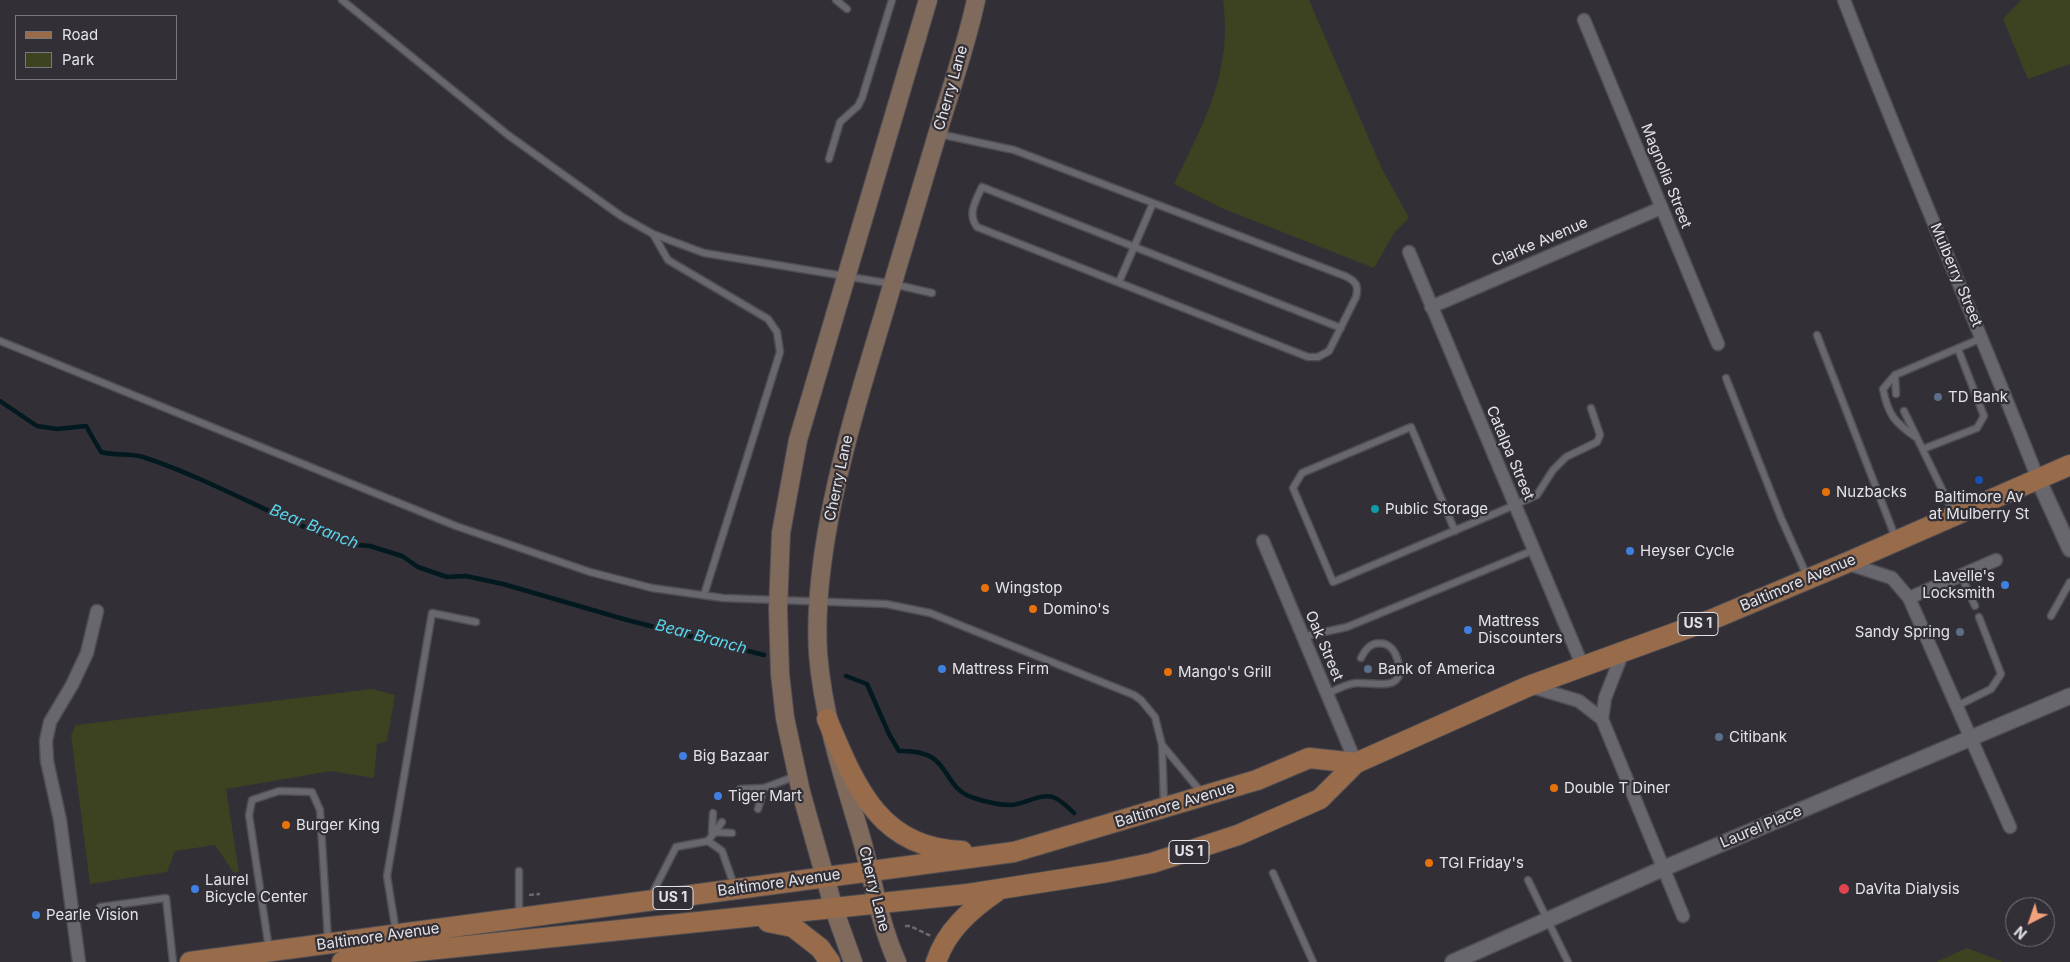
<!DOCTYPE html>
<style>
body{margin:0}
#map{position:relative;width:2070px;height:962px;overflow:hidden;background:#323036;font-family:Inter,sans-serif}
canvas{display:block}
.legend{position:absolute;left:15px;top:15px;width:162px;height:65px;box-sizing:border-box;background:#323036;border:1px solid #79787d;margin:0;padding:6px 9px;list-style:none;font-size:15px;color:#e4e3e7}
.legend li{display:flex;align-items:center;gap:10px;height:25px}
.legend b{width:25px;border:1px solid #79787d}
.north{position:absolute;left:2005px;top:897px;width:50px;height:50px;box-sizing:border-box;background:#323036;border:1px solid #79787d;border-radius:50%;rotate:221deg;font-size:14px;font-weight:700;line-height:20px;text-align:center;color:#e4e3e7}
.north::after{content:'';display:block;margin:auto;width:18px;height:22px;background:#f1a17b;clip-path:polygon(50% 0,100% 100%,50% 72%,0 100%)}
</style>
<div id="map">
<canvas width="2070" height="962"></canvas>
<ul class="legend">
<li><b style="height:6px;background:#986c4b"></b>Road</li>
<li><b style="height:14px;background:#3d4220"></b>Park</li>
</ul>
<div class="north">N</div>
</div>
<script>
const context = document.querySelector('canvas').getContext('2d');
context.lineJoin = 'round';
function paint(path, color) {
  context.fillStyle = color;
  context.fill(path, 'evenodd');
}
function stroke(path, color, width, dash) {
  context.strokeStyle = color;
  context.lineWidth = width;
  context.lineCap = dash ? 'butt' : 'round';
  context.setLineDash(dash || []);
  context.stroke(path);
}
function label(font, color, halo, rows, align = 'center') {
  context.font = font + ' Inter,sans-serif';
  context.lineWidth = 4.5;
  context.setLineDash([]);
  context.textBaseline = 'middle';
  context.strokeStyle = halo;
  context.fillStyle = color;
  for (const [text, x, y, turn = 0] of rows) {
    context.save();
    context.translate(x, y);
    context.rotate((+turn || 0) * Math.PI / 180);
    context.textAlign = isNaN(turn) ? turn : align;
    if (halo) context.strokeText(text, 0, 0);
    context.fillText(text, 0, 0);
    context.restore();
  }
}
paint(new Path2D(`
 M1223 0H1309L1382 169 1409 218 1394 233 1374 268 1224 209 1174 184C1204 122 1233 72 1223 0Z
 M2021 0H2070V64L2028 79 2003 19Z
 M372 689 395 695 387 741 377 744 374 778 331 771 226 789 239 872 234 873 215 845 175 851 167 872 90 884 71 735 76 725Z
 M1967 948 2003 962H1936Z`), '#3d4220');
stroke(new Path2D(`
 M0 401 37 426 57 429 86 426 101 452C115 456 130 453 143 457 213 480 277 519 347 544L370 546 402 556 418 567 447 577 466 576 503 584 627 620 764 655
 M846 676 867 684 889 734 899 751C955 749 938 787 974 798 986 802 1000 805 1012 805 1024 804 1041 793 1053 797 1061 800 1068 807 1074 813`), '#01191f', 4.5);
const service = new Path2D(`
 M342 0 508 135 621 216 653 234 704 253 893 284 932 293
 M836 0 847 9
 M939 134 1014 150 1345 276C1356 281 1359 286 1356 297L1329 351 1318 357H1308L977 227C967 214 976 200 982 187L1341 328
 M829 159 840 122 858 106 862 98 892 0
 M653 234 668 260 768 319 777 332 780 352 704 595
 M1119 282 1153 203
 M1817 335 1896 539
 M0 341 456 526 590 572 652 588 723 598 886 604 930 613 1134 695 1141 700 1155 717 1162 745 1164 804
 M1895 375 1883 389C1888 415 1895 423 1917 438
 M1726 378 1781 518 1807 576
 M1896 394 1895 375 1982 338
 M1904 411 1953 512
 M1923 449 1977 428 1984 416 1958 349
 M1455 531 1411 427 1302 473 1293 488 1333 582 1515 505 1537 495 1553 470 1566 457 1597 442 1600 435 1591 408
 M1961 575 1975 606
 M2051 616 2070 582
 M1302 637 1347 627 1534 550
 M1327 694C1335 690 1346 684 1356 683 1375 682 1409 694 1397 658 1395 652 1391 646 1385 644 1372 641 1366 648 1361 658
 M1957 706 1991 689 2001 674 1979 617
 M1163 746 1201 792
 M740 789 763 788
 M748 798 764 788 796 776
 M758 809 764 788
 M712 832 732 833
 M712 832 713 813
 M708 841 722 851 735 888
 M1273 873 1313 962
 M1528 880 1568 962
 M651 896 676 847 708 841 722 822
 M100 907 166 898 173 962
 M519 914V871
 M396 932 387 876 432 613 476 622
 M269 949 249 815 252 800 279 791 312 792 320 810 328 940`);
const minor = new Path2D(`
 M1844 0C1906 161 1975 318 2038 479
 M1584 20 1718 344
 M1409 252 1583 667
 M1431 307 1661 208
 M1263 541 1356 763
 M1846 563 1892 578 1909 598 2010 827
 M1909 598 1996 560
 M1529 686 1579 701 1602 719 1683 916
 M1602 719 1605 698 1623 652
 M79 962 60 820 47 761 46 741 50 722 72 685 87 653 97 611`);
const tertiary = new Path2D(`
 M2038 479 2070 549
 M1453 962 1662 869 2070 696`);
const secondary = new Path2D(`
 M853 962 834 909 801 792 785 718 780 674 778 609 781 533 798 440 928 0
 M897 962C879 922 873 879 861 837 843 776 823 717 818 653 813 568 839 465 863 383 888 297 915 211 940 125 953 83 967 42 976 0`);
const primary = new Path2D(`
 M827 719C855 785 879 849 962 851
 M768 922 793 927 820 948 830 962
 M190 962 1014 852 1257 780 1309 758 1356 763
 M342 962 399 953 968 894 1108 872 1152 863 1238 835 1320 799 1356 763 1529 686 1713 619 1846 563 2070 465
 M936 962C946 931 970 910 996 892`);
stroke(service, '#4f4d52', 9);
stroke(minor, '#4f4d52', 15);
stroke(tertiary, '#4f4d52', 18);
stroke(secondary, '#4f4d52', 20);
stroke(primary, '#4f4d52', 22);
stroke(new Path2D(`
 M529 895 540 894
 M905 926H910L931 936`), '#6a696e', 2.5, [5, 2.5]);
stroke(service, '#69676e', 6);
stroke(minor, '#69676e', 12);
stroke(tertiary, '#69676e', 15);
stroke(secondary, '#806a5c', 18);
stroke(primary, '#986c4b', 20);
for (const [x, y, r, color] of [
 [1938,397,5,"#5c6f8a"],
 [1979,480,5,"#1a4fb4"],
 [1826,492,5,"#e8710a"],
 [1375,509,5,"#0f9aa8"],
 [1630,551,5,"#3f7fe0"],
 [2005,585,5,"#3f7fe0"],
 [985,588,5,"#e8710a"],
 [1033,609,5,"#e8710a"],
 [1468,630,5,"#3f7fe0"],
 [1960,632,5,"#5c6f8a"],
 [942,669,5,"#3f7fe0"],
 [1368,669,5,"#5c6f8a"],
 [1168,672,5,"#e8710a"],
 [1719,737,5,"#5c6f8a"],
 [683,756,5,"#3f7fe0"],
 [1554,788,5,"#e8710a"],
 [718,796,5,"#3f7fe0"],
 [286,825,5,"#e8710a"],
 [1429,863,5,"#e8710a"],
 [195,889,5,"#3f7fe0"],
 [1844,889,6,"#e0444e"],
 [36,915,5,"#3f7fe0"]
]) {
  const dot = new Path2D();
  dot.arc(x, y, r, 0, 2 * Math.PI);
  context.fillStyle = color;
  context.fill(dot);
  stroke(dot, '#323036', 2);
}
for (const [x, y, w] of [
 [1698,624,40],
 [1189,852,40],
 [673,898,40]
]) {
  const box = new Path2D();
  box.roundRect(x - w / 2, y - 11.5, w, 23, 4);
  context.fillStyle = '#323036';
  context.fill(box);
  stroke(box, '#e4e3e7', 1);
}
label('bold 14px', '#e4e3e7', null, [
 ["US 1",1698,624],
 ["US 1",1189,852],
 ["US 1",673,898]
]);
label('15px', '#e4e3e7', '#323036', [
 ["Cherry Lane",951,88,-74],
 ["Magnolia Street",1666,176,68],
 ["Clarke Avenue",1540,242,-23],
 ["Mulberry Street",1956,275,67],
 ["Catalpa Street",1510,453,67],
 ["Cherry Lane",839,478,-78],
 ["Baltimore Avenue",1798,583,-23],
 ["Oak Street",1324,646,67],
 ["Baltimore Avenue",1175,805,-17],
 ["Laurel Place",1761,827,-23],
 ["Baltimore Avenue",779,883,-8],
 ["Cherry Lane",874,889,76],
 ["Baltimore Avenue",378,937,-8]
]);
label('15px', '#e4e3e7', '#323036', [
 ["TD Bank",1948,397],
 ["Nuzbacks",1836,492],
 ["Baltimore Av",1979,497,"center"],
 ["at Mulberry St",1979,514,"center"],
 ["Public Storage",1385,509],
 ["Heyser Cycle",1640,551],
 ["Lavelle's",1995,576,"right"],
 ["Locksmith",1995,593,"right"],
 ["Wingstop",995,588],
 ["Domino's",1043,609],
 ["Mattress",1478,621],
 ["Discounters",1478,638],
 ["Sandy Spring",1950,632,"right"],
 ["Mattress Firm",952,669],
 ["Bank of America",1378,669],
 ["Mango's Grill",1178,672],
 ["Citibank",1729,737],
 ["Big Bazaar",693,756],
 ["Double T Diner",1564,788],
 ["Tiger Mart",728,796],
 ["Burger King",296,825],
 ["TGI Friday's",1439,863],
 ["Laurel",205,880],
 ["Bicycle Center",205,897],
 ["DaVita Dialysis",1855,889],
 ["Pearle Vision",46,915]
], 'left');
label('italic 16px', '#59d5ee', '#323036', [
 ["Bear Branch",314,527,22],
 ["Bear Branch",701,637,15]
]);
</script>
